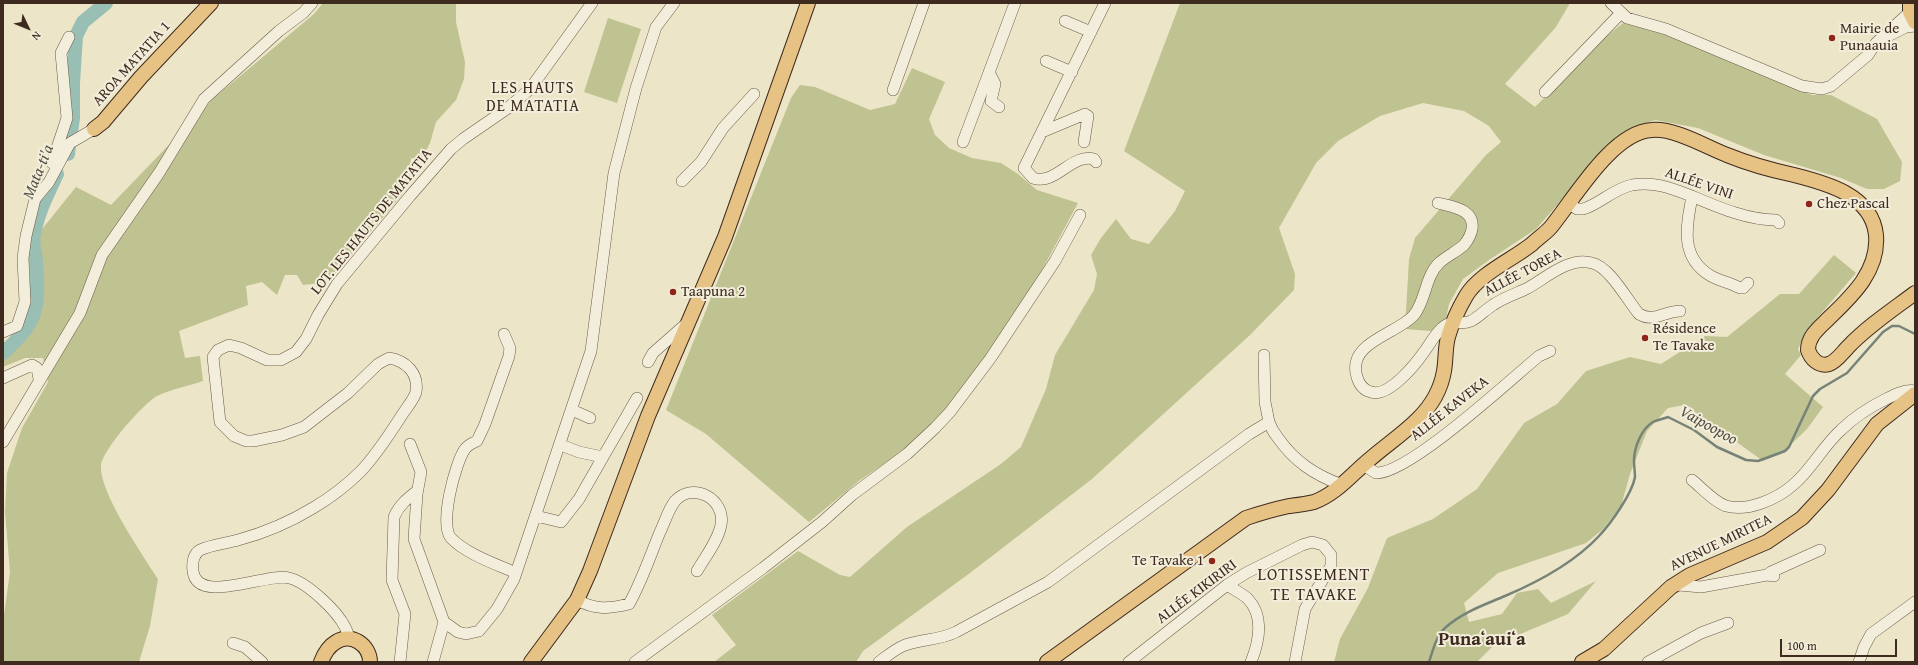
<!DOCTYPE html>
<meta charset="utf-8">
<style>
body{margin:0}
#map{position:relative;width:1918px;height:665px;overflow:hidden;background:#ede5c7;font-family:"Gentium Book Plus",serif}
canvas{display:block}
.frame{position:absolute;inset:0;border:4px solid #3f2a1f;pointer-events:none}
.north{position:absolute;left:8px;top:8px;width:40px;height:40px;-webkit-text-stroke:3px #f3eedb;paint-order:stroke;rotate:133deg;font-size:11px;font-weight:700;line-height:16px;text-align:center;color:#3f2a1f}
.north::after{content:'';display:block;margin:auto;width:14px;height:18px;background:#3f2a1f;clip-path:polygon(50% 0,100% 100%,50% 72%,0 100%)}
.scale{position:absolute;left:1780px;top:639px;width:117px;height:18px;box-sizing:border-box;border:2px solid #3f2a1f;border-top:0;padding-left:5px;font-size:12px;line-height:14px;white-space:nowrap;color:#3f2a1f;-webkit-text-stroke:3px #f3eedb;paint-order:stroke}
</style>
<div id="map">
<canvas width="1918" height="665"></canvas>
<div class="frame"></div>
<div class="north">N</div>
<div class="scale">100 m</div>
</div>
<script>
const context = document.querySelector('canvas').getContext('2d');
context.lineJoin = 'round';
function paint(path, color) {
  context.fillStyle = color;
  context.fill(path, 'evenodd');
}
function stroke(path, color, width, dash) {
  context.strokeStyle = color;
  context.lineWidth = width;
  context.lineCap = dash ? 'butt' : 'round';
  context.setLineDash(dash || []);
  context.stroke(path);
}
function label(font, color, halo, rows, align = 'center') {
  context.font = font + ' "Gentium Book Plus",serif';
  context.lineWidth = 4;
  context.setLineDash([]);
  context.textBaseline = 'middle';
  context.strokeStyle = halo;
  context.fillStyle = color;
  for (const [text, x, y, turn = 0] of rows) {
    context.save();
    context.translate(x, y);
    context.rotate((+turn || 0) * Math.PI / 180);
    context.textAlign = isNaN(turn) ? turn : align;
    if (halo) context.strokeText(text, 0, 0);
    context.fillText(text, 0, 0);
    context.restore();
  }
}
paint(new Path2D(`
 M323 3H456V22L465 62 464 79 456 100 436 122 430 143 422 159 411 158 409 179 401 196 328 282 303 285 297 275H285L277 295 262 282 246 286 248 305 179 331 185 358 200 356 203 381C189 386 171 389 157 396 143 404 102 450 101 466 100 494 143 555 158 579L150 626 139 662H3V622L10 572 5 512 7 473 22 428 48 382 43 358H25L3 367V343L22 329 26 320 32 297 30 274V244L76 187 111 205 214 98 314 14Z
 M1180 3H1570L1556 27 1505 84 1535 107 1602 40 1623 23 1683 40 1812 95H1831L1877 119 1902 162 1900 181 1884 189H1867L1841 178 1764 155 1698 128 1655 120 1636 127 1602 154 1536 229 1489 260 1463 279 1449 304 1443 332 1405 329 1409 259 1415 238 1486 155 1501 142 1489 126 1464 111 1423 103 1380 116 1338 141 1316 163 1279 228 1295 274 1294 290 1250 335 1092 479 970 573 863 651 856 662H714L736 645 712 615 798 551 840 575 850 577 907 527 1001 464 1021 447 1046 389 1055 355 1094 290 1097 274 1091 255 1101 238 1116 219 1131 239 1149 244 1175 211 1185 191 1124 151Z
 M608 18 641 29 617 103 584 92Z
 M912 68 945 82 929 119 935 135 949 148 972 158 1001 163 1018 174 1037 190 1078 203 1041 272 1003 333 944 413 921 439 860 480 809 522 706 434 666 410 791 98 800 85 815 87 870 110 895 104Z
 M1834 255 1856 273 1806 331 1798 349 1801 355 1785 374 1823 407 1807 429 1781 454 1763 461 1685 405 1668 408 1647 431 1630 474 1621 506 1602 530 1586 543 1498 573 1464 603 1469 622 1502 614 1517 593 1538 589 1551 603 1596 581 1568 614 1494 645 1477 662H1334L1340 639 1368 588 1387 538 1433 519 1477 489 1524 423 1557 404 1586 371 1630 357 1661 364 1705 336 1727 337 1780 294H1799Z`), '#bfc291');
stroke(new Path2D(`
 M1429 662C1433 650 1436 636 1446 627 1463 612 1484 605 1505 596 1538 582 1574 563 1599 536 1611 523 1632 494 1635 477 1635 472 1634 466 1634 461 1634 448 1641 429 1653 422 1657 420 1663 419 1668 417L1694 430 1717 447 1746 460 1758 461 1785 451 1789 447 1813 396 1820 389 1847 373 1883 332 1892 326H1899L1915 334`), '#758378', 2.5);
stroke(new Path2D(`
 M68 154 73 118V83L76 36 83 22 106 3
 M3 353C39 320 39 309 36 261 35 253 32 242 34 234 38 213 48 193 57 174`), '#99bfb4', 14);
const minor = new Path2D(`
 M1611 3 1627 18 1666 29 1802 86 1822 89 1831 86 1868 55 1876 43 1910 12
 M1065 21 1091 32
 M1888 36 1906 27 1915 26
 M1046 61 1072 72
 M989 72 995 84 991 101 999 107
 M893 90 924 3
 M1545 92 1621 13
 M1042 132 1085 114 1088 116 1084 142
 M963 142 1015 3
 M1096 162 1094 159C1071 153 1056 186 1033 178L1024 168 1105 3
 M52 163 67 118 61 53 69 37
 M682 181 701 162 723 128 754 94
 M1692 197C1686 227 1680 258 1711 276 1720 281 1731 283 1740 288H1743L1748 283
 M1438 203C1452 207 1475 209 1472 229 1471 235 1468 240 1464 245 1456 252 1447 256 1439 263 1425 277 1426 300 1414 315 1398 334 1346 342 1357 377 1359 384 1363 390 1371 392 1388 398 1415 365 1424 352 1430 344 1435 334 1442 328 1453 318 1460 326 1471 321 1479 317 1485 310 1493 305 1503 298 1515 294 1526 289 1545 279 1569 256 1592 263 1610 267 1627 300 1639 314 1654 323 1665 311 1680 311
 M1568 203 1577 209H1583C1600 204 1613 189 1632 185 1655 181 1673 189 1694 197 1720 208 1748 220 1776 220L1779 223
 M3 332 17 326 25 302 23 258 26 236 35 199 49 182 70 143 94 129
 M504 334 510 348 509 356 485 424 477 441C472 443 468 445 465 449 455 463 439 525 451 538 466 554 496 564 516 573
 M1264 355 1265 402 1269 422
 M648 362 653 353 687 323
 M3 378 32 365 37 368 39 379
 M572 410 590 418
 M3 442 80 313 102 255 159 173 204 99 279 31 303 13 312 3
 M410 444 421 472 417 494 414 539 444 622 458 632 466 634 479 631 497 609 514 579 591 351 614 173 636 88 656 27 674 3
 M561 445 579 452 603 457 637 398
 M1363 465 1376 473C1409 474 1510 380 1539 356L1550 351
 M1692 480C1702 488 1714 502 1726 506 1748 512 1777 499 1793 485 1812 469 1823 446 1841 430 1854 417 1870 407 1886 399 1894 395 1906 389 1915 391
 M536 516 561 522 579 499 603 457
 M1767 575 1771 572 1820 550
 M1227 585C1234 590 1242 593 1248 599 1265 617 1259 642 1251 662
 M1671 587 1679 585 1701 587 1767 575 1774 576
 M577 600C596 610 608 609 629 604 642 581 650 556 660 532 665 522 668 510 675 501 693 481 726 499 721 525 718 541 705 557 697 571
 M349 638C348 635 347 630 345 627 337 611 307 582 289 578 268 572 197 606 193 571 192 564 193 554 200 550 209 545 228 543 238 540 264 533 290 522 313 508 330 498 347 485 361 471 378 453 390 433 404 412 408 406 414 399 416 392 419 373 406 361 389 358L378 364 348 393 304 427 282 435 253 441H246L234 436 220 422 213 357 218 350 229 345 241 348 267 360H281L296 352 306 339 318 315 337 284 410 196 451 149 463 139 508 108 530 89 592 3
 M233 643 245 647 262 662
 M400 662 405 614 392 580 394 517C399 505 408 498 417 491
 M433 662 444 622
 M635 662 763 568 822 522 852 495 907 454 935 428 950 412 990 359 1055 261 1080 215
 M879 662C887 656 895 649 905 645 922 639 940 640 956 632L1048 582 1249 434 1269 422C1271 428 1274 433 1278 438 1295 462 1315 475 1342 485
 M1129 662 1227 585 1246 573 1302 545 1312 542 1323 545 1331 555V566L1305 609 1295 662
 M1648 662 1701 633 1728 623
 M1859 662 1864 647 1871 634 1915 602`);
const major = new Path2D(`
 M1910 3V12L1915 22
 M94 129 103 122 141 77 211 3
 M321 662C324 654 329 646 336 642 351 632 370 645 370 662
 M531 662 577 600 590 571 648 416 725 237 808 3
 M1047 662 1246 518C1261 513 1275 509 1289 506 1297 505 1306 504 1314 502 1336 494 1351 475 1369 460 1385 446 1403 434 1418 419 1431 406 1441 389 1444 371 1446 360 1445 348 1448 337 1452 323 1459 308 1466 296 1479 274 1512 260 1532 244 1538 238 1546 233 1551 227 1574 199 1612 132 1652 130 1675 128 1706 147 1727 155 1749 164 1771 170 1794 175 1826 183 1872 195 1876 235 1879 271 1852 296 1829 318 1819 328 1808 336 1808 350 1811 359 1819 367 1829 364 1837 361 1842 353 1848 347 1868 326 1891 311 1915 293
 M1582 662 1604 649 1671 587 1690 575 1767 542 1802 518 1828 490 1877 424 1915 394`);
stroke(minor, '#6a5949', 12);
stroke(major, '#3f2a1f', 16);
stroke(minor, '#f3eedb', 11);
stroke(major, '#e6c284', 14);
for (const [x, y, r, color] of [
 [1832,38,4,"#8f2418"],
 [1809,204,4,"#8f2418"],
 [673,292,4,"#8f2418"],
 [1645,338,4,"#8f2418"],
 [1212,561,4,"#8f2418"]
]) {
  const dot = new Path2D();
  dot.arc(x, y, r, 0, 2 * Math.PI);
  context.fillStyle = color;
  context.fill(dot);
  stroke(dot, '#f3eedb', 1.5);
}
label('15px', '#3f2a1f', '#f3eedb', [
 ["Mairie de",1840,29],
 ["Punaauia",1840,46],
 ["Chez Pascal",1817,204],
 ["Taapuna 2",681,292],
 ["Résidence",1653,329],
 ["Te Tavake",1653,346],
 ["Te Tavake 1",1204,561,"right"]
], 'left');
label('15px', '#3f2a1f', '#f3eedb', [
 ["AROA MATATIA 1",132,64,-48],
 ["ALLÉE VINI",1699,184,19],
 ["LOT. LES HAUTS DE MATATIA",372,222,-51],
 ["ALLÉE TOREA",1523,273,-28],
 ["ALLÉE KAVEKA",1450,409,-38],
 ["AVENUE MIRITEA",1721,543,-26],
 ["ALLÉE KIKIRIRI",1197,592,-37]
]);
context.letterSpacing = '1px';
label('16px', '#3f2a1f', '#f3eedb', [
 ["LES HAUTS",533,89],
 ["DE MATATIA",533,107]
]);
context.letterSpacing = '0px';
label('italic 16px', '#564f44', '#f3eedb', [
 ["Mata-ti'a",39,172,-68],
 ["Vaipoopoo",1708,426,29]
]);
context.letterSpacing = '1px';
label('17px', '#3f2a1f', '#f3eedb', [
 ["LOTISSEMENT",1314,576],
 ["TE TAVAKE",1314,596]
]);
context.letterSpacing = '0px';
label('bold 19px', '#3f2a1f', '#f3eedb', [
 ["Punaʻauiʻa",1482,640]
]);
</script>
